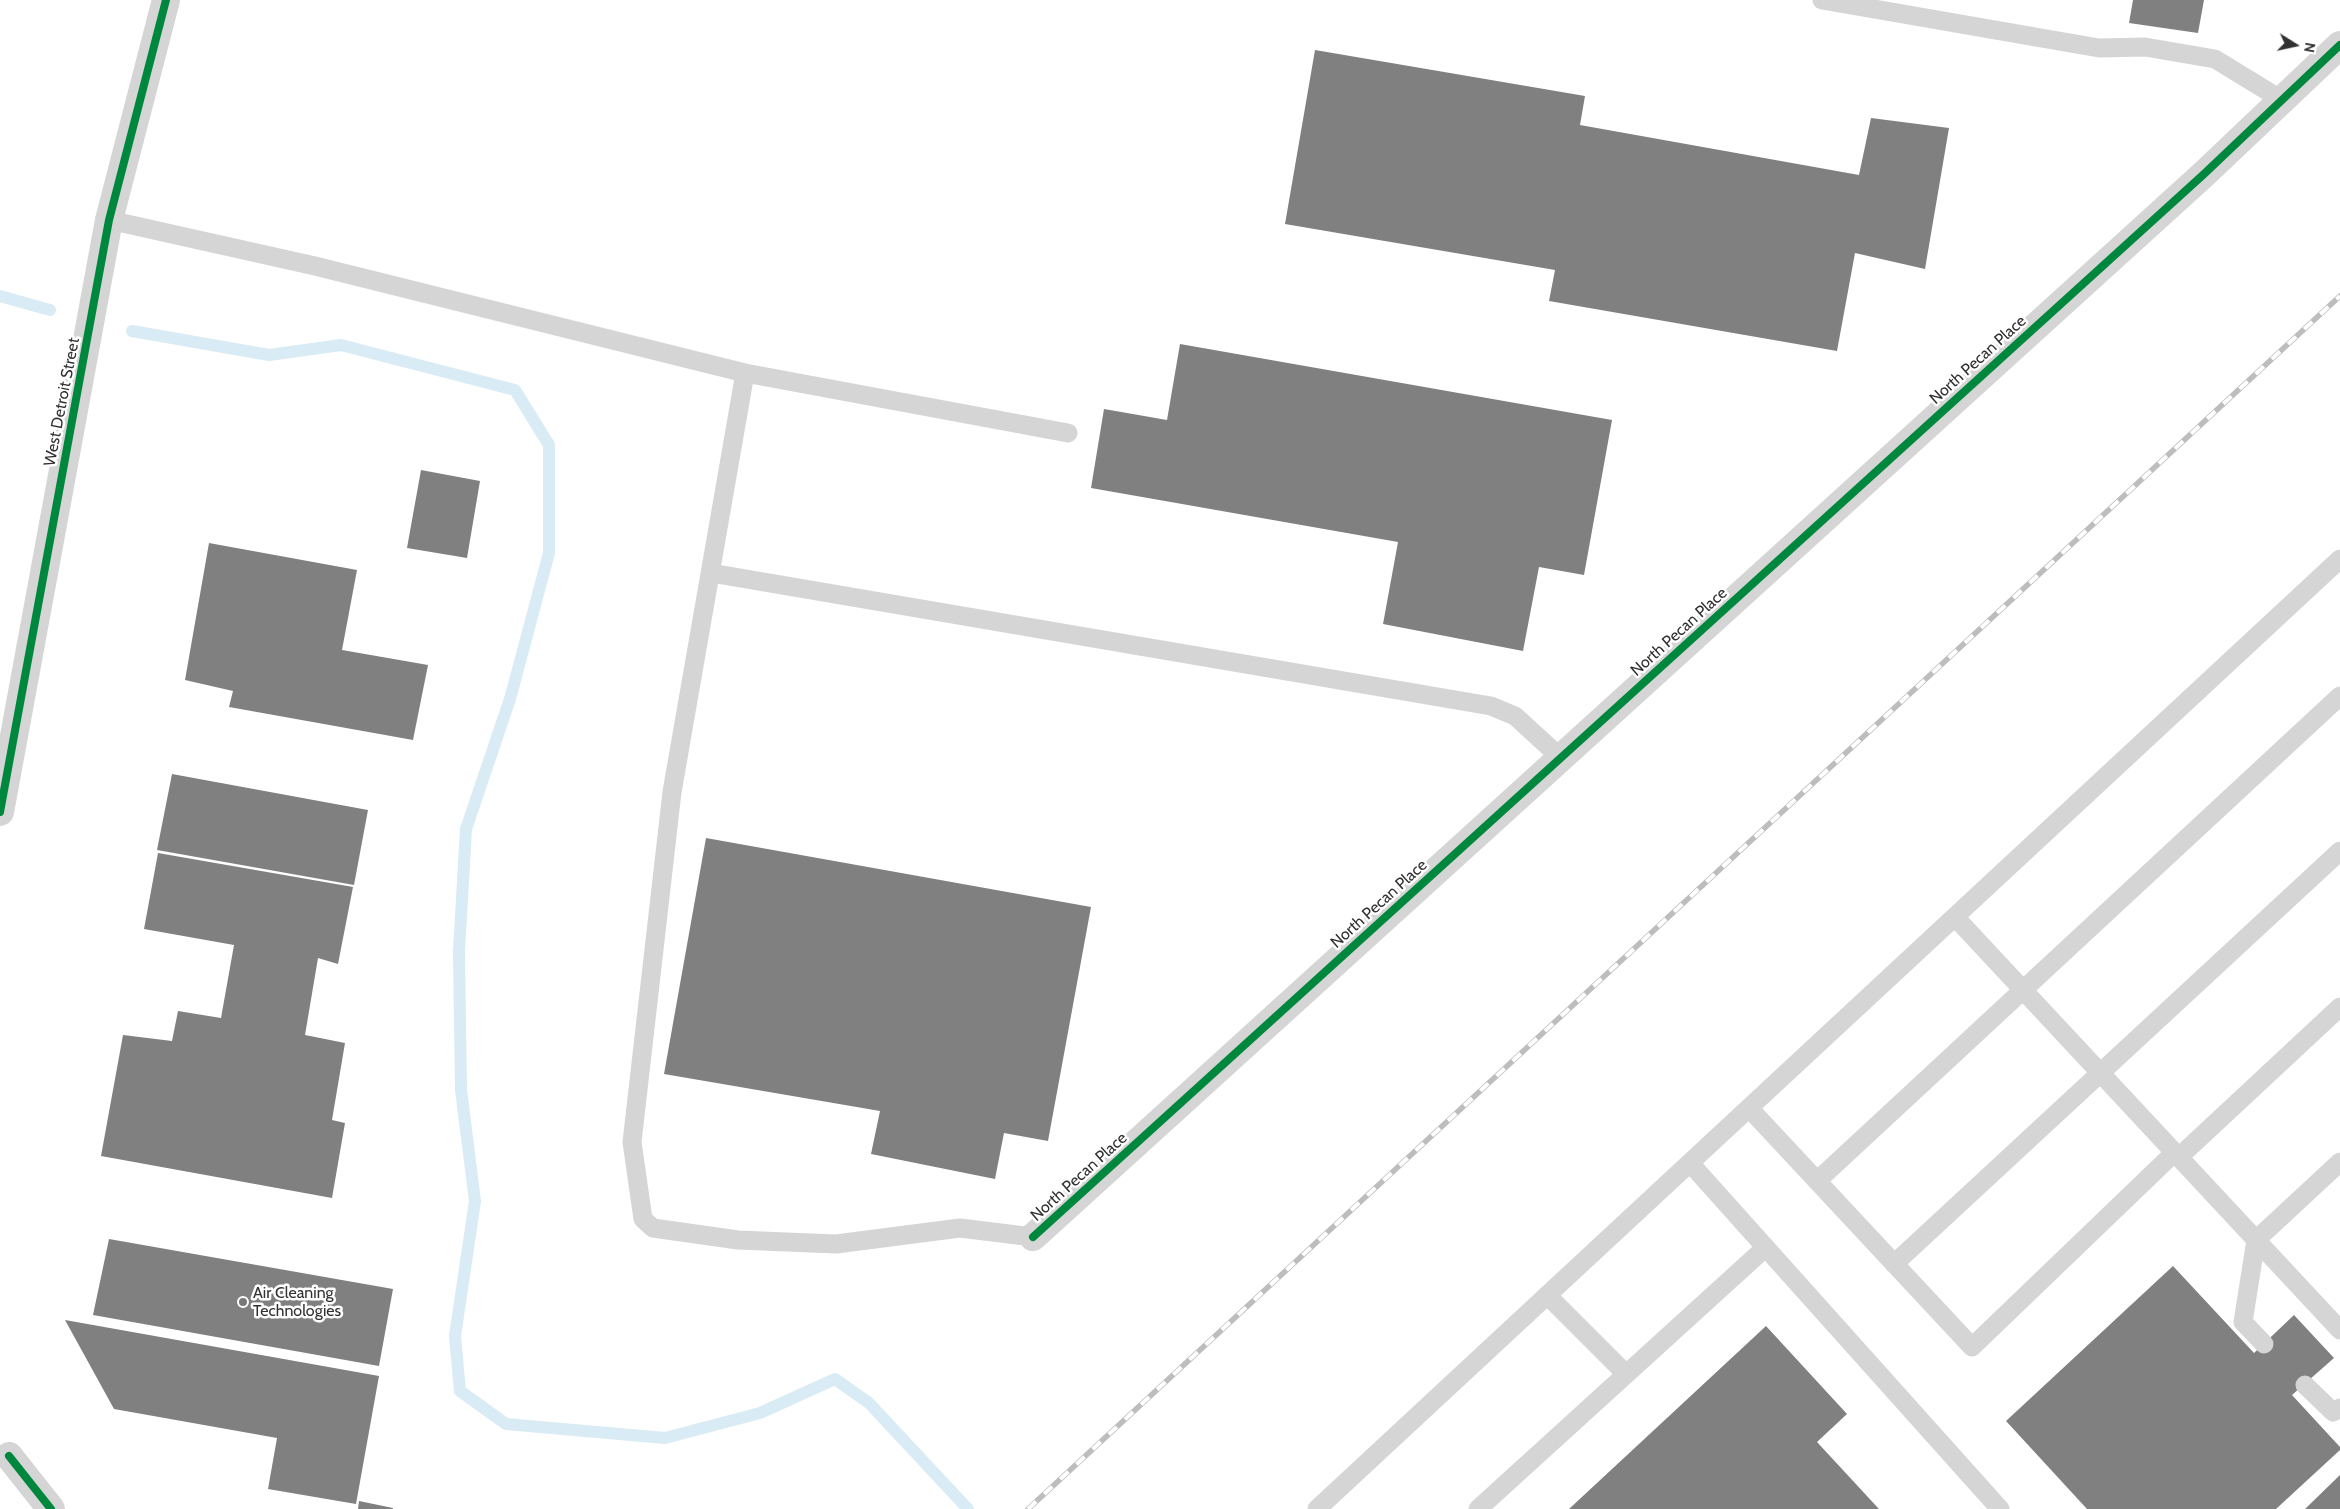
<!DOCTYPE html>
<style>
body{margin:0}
#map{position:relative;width:2340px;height:1509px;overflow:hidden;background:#fff;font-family:Cabin,sans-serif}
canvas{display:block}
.north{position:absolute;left:2270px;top:20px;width:50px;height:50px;-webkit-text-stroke:4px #fff;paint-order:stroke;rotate:100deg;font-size:14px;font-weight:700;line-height:20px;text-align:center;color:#313131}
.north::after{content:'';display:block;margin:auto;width:18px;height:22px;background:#313131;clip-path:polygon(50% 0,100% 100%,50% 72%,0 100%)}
</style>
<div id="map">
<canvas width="2340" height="1509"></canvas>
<div class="north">N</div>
</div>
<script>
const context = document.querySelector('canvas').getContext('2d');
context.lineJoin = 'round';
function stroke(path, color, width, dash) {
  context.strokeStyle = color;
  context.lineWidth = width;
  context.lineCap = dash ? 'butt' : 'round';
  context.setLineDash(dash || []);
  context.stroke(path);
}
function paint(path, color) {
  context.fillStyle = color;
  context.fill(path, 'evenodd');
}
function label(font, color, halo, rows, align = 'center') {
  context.font = font + ' Cabin,sans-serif';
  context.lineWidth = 5;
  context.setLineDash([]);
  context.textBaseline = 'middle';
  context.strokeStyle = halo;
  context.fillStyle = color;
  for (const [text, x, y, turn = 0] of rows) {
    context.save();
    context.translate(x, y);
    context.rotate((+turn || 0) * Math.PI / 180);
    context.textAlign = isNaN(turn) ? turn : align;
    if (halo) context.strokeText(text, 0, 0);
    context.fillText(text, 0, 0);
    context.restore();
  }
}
stroke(new Path2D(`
 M0 296 50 310
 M132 331 269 355 341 345 515 390 549 445V553L510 699 466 829 459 951 461 1090 475 1201 455 1336 460 1391 506 1424 665 1438 760 1413 835 1379 869 1403 968 1509`), '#d9ebf4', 12);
paint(new Path2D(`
 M2133 0H2204L2198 33 2129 23Z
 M1315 50 1585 96 1580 125 1859 175 1871 118 1949 128 1925 269 1855 253 1837 351 1549 301 1555 270 1285 224Z
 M1180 344 1612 420 1584 575 1539 567 1523 651 1383 624 1398 542 1091 488 1104 409 1167 420Z
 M421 470 480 481 467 558 407 548Z
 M209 543 357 570 342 650 428 665 413 740 229 707 233 691 185 680Z
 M172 774 368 810 354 885 157 850Z
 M706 838 1091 907 1048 1141 1004 1133 995 1179 871 1154 880 1111 664 1074Z
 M158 853 353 887 338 964 318 958 305 1035 345 1043 332 1120 345 1123 332 1198 101 1156 123 1035 172 1041 178 1011 221 1018 234 945 144 929Z
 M109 1239 393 1289 379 1366 93 1315Z
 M2173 1266 2254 1353 2294 1315 2334 1358 2292 1395 2340 1447V1450L2276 1509H2087L2006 1421Z
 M65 1320 379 1376 356 1504 268 1489 277 1438 114 1409Z
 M1766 1326 1847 1414 1817 1442 1879 1509H1569Z
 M2340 1475V1509H2305Z
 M359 1501 393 1508V1509H358Z`), '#808080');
stroke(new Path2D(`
 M1822 0 2099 48 2145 47 2215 59 2282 100
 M109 220 315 266 745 373 1068 433
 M745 373 672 792 632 1142 643 1219 653 1228 738 1240 836 1244 960 1228 1033 1237
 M711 573 1491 706 1515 716 1561 758
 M1955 917 2340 1330
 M1749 1108 1972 1347 2175 1152
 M2179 1157 2340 1007
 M1690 1163 2000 1509
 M1817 1181 2340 696
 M1894 1264 2340 851
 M1547 1295 1626 1374
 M2264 1344 2243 1322 2256 1240 2340 1162
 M2305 1385 2333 1412 2340 1408
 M1317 1509 2340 559
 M1478 1509 1765 1248`), '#d5d5d5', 19);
stroke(new Path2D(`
 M0 812 109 220 166 0
 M1033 1237 2204 174 2340 45
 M9 1456 51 1509`), '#d5d5d5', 28);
const rail = new Path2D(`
 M1028 1509 2340 296`);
stroke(rail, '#bdbdbd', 5.5);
stroke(rail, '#fff', 4, [11]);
stroke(new Path2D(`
 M0 812 109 220 166 0
 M1033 1237 2204 174 2340 45
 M9 1456 51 1509`), '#00873e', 8);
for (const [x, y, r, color] of [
 [243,1302,5,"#797979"]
]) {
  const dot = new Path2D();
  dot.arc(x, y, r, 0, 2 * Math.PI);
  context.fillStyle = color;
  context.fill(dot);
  stroke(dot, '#fff', 2);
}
label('16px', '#313131', '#fff', [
 ["North Pecan Place",1978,360,-42],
 ["West Detroit Street",62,402,-79],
 ["North Pecan Place",1679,632,-42],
 ["North Pecan Place",1379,904,-42],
 ["North Pecan Place",1079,1177,-42]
]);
label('16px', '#313131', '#fff', [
 ["Air Cleaning",253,1293],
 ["Technologies",253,1311]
], 'left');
</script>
